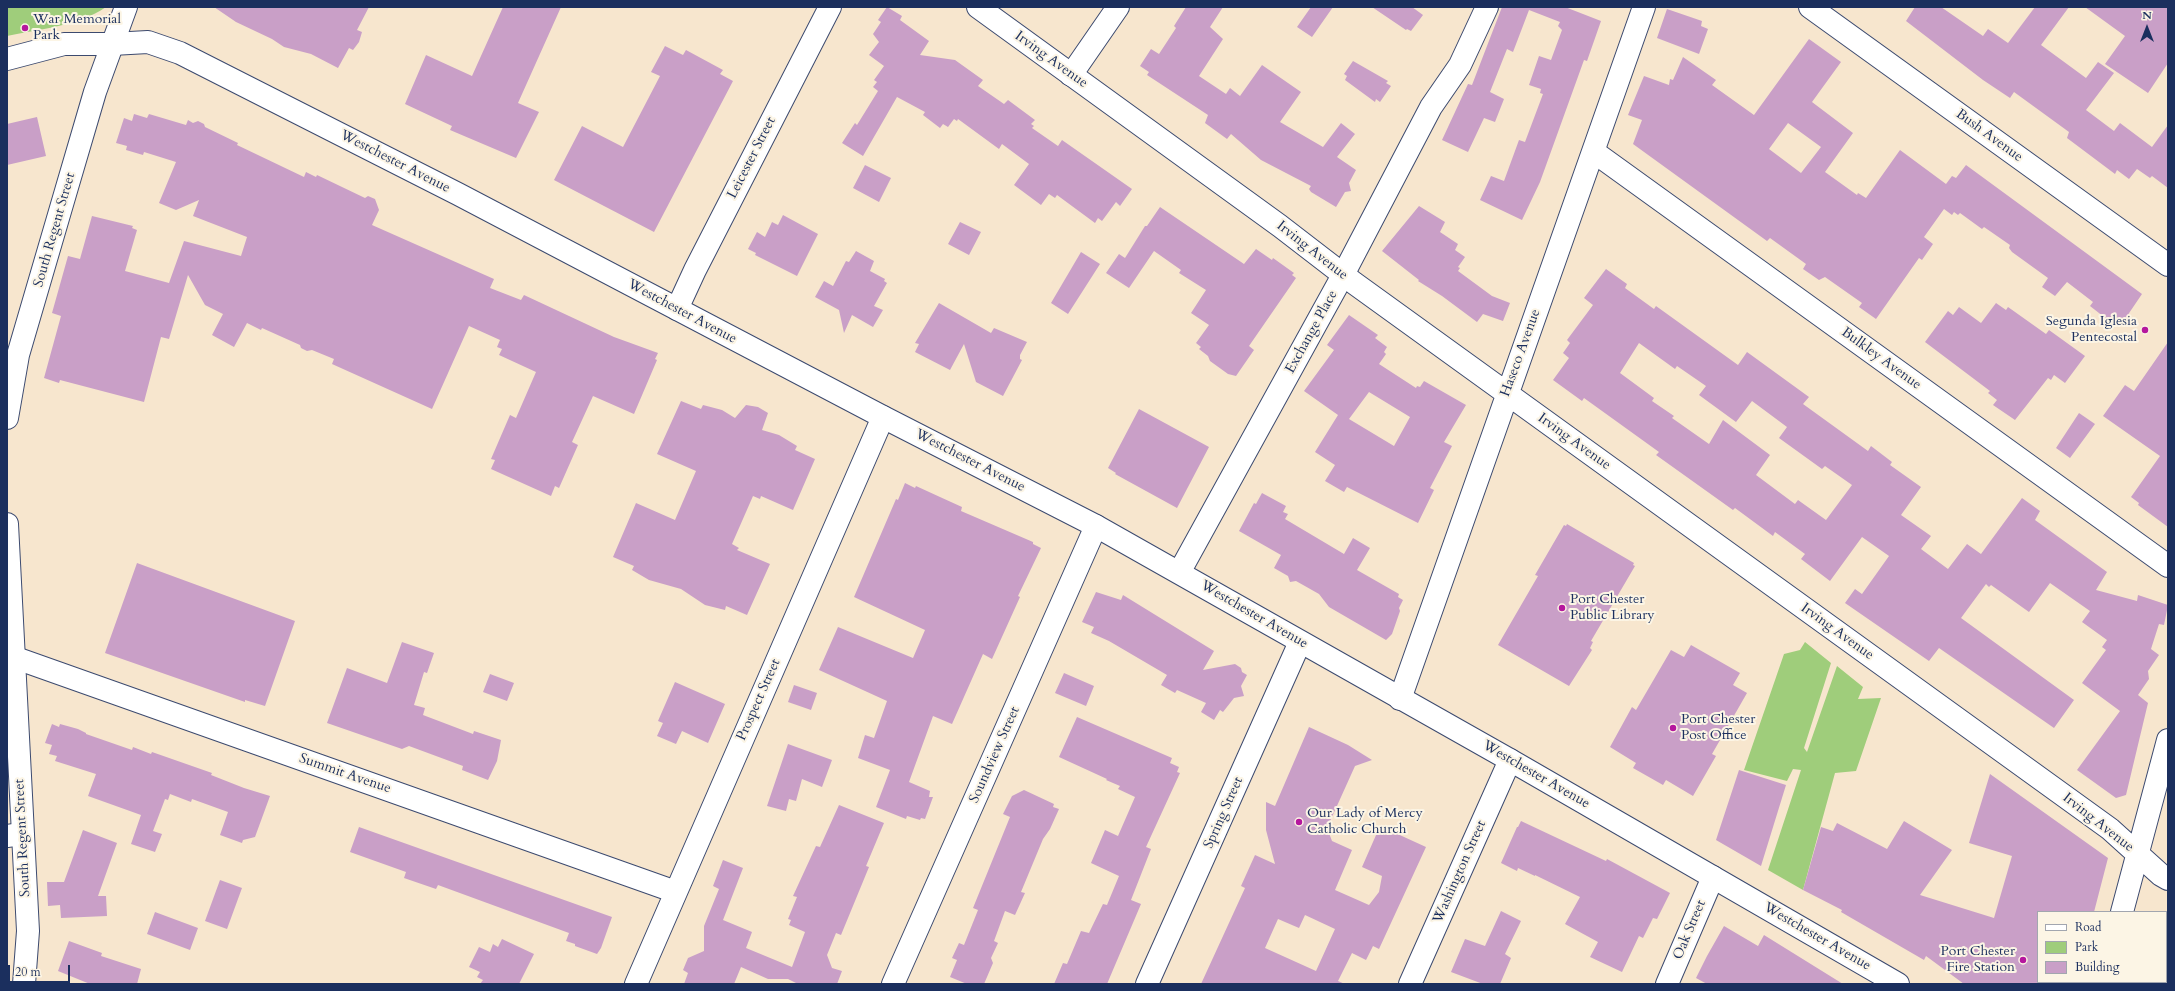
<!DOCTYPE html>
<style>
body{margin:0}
#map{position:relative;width:2175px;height:991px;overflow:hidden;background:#f7e6ce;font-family:Cardo,serif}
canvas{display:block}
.frame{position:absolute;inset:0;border:8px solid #1b2f5e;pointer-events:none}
.legend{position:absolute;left:2037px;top:911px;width:130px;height:72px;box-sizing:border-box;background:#fcf5e5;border:1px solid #a2a6af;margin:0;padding:5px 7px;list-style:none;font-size:12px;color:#1b2f5e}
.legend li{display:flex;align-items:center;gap:8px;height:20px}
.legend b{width:20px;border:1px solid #a2a6af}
.north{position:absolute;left:2127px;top:8px;width:40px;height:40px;-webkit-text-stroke:3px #fcf5e5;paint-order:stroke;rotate:0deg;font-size:11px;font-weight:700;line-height:16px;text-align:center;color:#1b2f5e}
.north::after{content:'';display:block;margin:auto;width:14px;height:18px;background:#1b2f5e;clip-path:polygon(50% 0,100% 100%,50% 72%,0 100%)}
.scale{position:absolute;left:8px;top:965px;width:62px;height:18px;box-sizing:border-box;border:2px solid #1b2f5e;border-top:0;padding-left:5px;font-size:12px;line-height:14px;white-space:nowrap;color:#1b2f5e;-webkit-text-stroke:3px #fcf5e5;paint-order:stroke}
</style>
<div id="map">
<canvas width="2175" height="991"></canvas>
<div class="frame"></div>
<ul class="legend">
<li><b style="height:5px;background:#fff"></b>Road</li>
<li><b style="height:11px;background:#9fcd7b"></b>Park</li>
<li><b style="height:11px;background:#c99fc7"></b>Building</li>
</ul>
<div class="north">N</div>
<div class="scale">20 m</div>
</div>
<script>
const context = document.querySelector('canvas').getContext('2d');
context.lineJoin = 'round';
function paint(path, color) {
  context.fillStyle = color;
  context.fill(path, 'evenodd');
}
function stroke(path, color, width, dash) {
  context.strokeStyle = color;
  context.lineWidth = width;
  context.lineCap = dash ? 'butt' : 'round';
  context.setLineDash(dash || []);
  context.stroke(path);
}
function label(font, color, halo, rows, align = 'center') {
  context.font = font + ' Cardo,serif';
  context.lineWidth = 4;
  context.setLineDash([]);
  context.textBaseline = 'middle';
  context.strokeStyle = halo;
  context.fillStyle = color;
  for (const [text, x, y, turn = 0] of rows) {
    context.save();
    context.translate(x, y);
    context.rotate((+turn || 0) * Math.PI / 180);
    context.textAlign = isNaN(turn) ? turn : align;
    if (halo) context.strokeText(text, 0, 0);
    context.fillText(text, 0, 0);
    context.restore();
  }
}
paint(new Path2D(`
 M7 7H106C78 26 40 29 7 36Z
 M1805 642 1831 663 1804 748 1807 752 1837 666 1863 687 1858 699 1881 698 1856 771 1835 773 1803 890 1768 870 1801 770 1793 769 1787 781 1744 770 1784 654 1800 650Z`), '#9fcd7b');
paint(new Path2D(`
 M214 7H369L357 30 362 32 359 42 353 50 349 48 338 68 311 54 284 47 272 39 236 22Z
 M503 7H561L518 103 539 112 516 158 450 130 452 126 405 104 426 55 472 76Z
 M887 7 902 16 900 20 929 41 920 55 955 60 983 80 978 86 1004 104 1008 100 1035 120 1031 124 1034 126 1032 128 1058 146 1062 140 1132 189 1120 206 1116 202 1102 221 1098 218 1095 223 1057 195 1055 198 1049 194 1041 205 1014 185 1029 164 1002 144 999 149 958 119 957 121 954 119 948 127 943 124 940 128 923 115 925 112 897 97 863 156 842 143 855 123 857 125 878 91 873 87 877 82 874 80 884 66 869 55 879 42 873 34 881 22 878 20Z
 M1186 7H1223L1210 27 1223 39 1199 76 1226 94 1230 88 1240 96 1262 65 1301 92 1280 122 1323 147 1341 123 1355 134 1337 157 1356 170 1349 183 1351 191 1345 192 1336 207 1311 192 1309 189 1311 186 1261 160 1231 134 1227 139 1205 123 1208 115 1147 75 1149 72 1140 66 1151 49 1159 54 1176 28 1174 26Z
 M1311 7H1333L1312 37 1297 27Z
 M1372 7H1412L1423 15 1411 31 1407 29 1406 30Z
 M1502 7H1565L1601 21 1587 61 1584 60 1540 182 1522 220 1480 200 1491 176 1504 181 1519 140 1525 142 1543 94 1540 93 1541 89 1529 85 1539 56 1551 60 1562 30 1558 26 1560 22 1529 10 1513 52 1507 49 1490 92 1504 99 1495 122 1484 118 1468 152 1442 140 1468 84 1472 85Z
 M1915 7H1941L1983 36 1988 29 2008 43 2035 7H2069L2041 45 2086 78 2098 62 2114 73 2086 110 2114 131 2120 123 2152 147 2168 125V188L2152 176 2150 178 2137 169 2129 179 2117 170 2115 174 2067 138 2069 132 2014 92 2010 98 1983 80 1906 21Z
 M2085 7H2168V63L2148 93 2105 64 2125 36Z
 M1667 9 1702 21 1701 26 1708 29 1699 54 1657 38Z
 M1809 39 1841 62 1812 102 1853 133 1825 172 1857 195 1858 193 1866 198 1900 150 1946 184 1952 176 1956 178 1966 165 2142 294 2123 322 2117 318 2113 324 2090 306 2093 302 2067 282 2055 296 2042 287 2048 278 2012 252 2009 248 2010 245 1984 227 1982 229 1960 213 1958 215 1954 212 1952 215 1944 209 1924 237 1933 244 1922 260 1919 258 1876 319 1859 307 1862 303 1825 277 1819 280 1803 269 1806 264 1770 238 1767 241 1633 144 1642 120 1628 115 1644 76 1669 85 1670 79 1673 80 1683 57 1716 80 1712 85 1754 115ZM1788 123 1821 147 1801 173 1769 149Z
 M665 46 683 55 686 50 723 70 720 74 733 81 654 232 554 180 582 126 623 147 660 76 651 72Z
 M1353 61 1388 81 1386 83 1391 86 1380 102 1376 99 1375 102 1345 80 1347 76 1344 74Z
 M134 114 147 118 149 114 186 125 188 120 193 123 198 121 204 124 205 127 238 143 237 145 304 177 306 172 316 177 317 175 365 198 368 196 375 199 379 210 372 225 494 279 490 288 521 300 524 295 614 337 658 353 655 359 657 360 634 414 593 396 572 442 578 445 559 488 555 486 551 496 491 469 495 460 491 459 510 415 516 418 536 372 499 355 502 349 497 347 500 340 469 326 432 409 332 364 334 359 312 350 307 351 301 348 300 345 262 328 261 330 247 323 234 347 212 335 223 314 205 305 188 275 169 339 161 337 144 402 60 380 59 383 44 378 61 316 52 313 68 256 80 259 92 216 133 226 132 228 137 230 125 271 169 283 184 241 241 256 247 237 193 216 199 200 176 210 159 203 176 162 144 152 143 155 126 150 127 146 116 143 124 118 132 121Z
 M37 117 46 156 7 165V124Z
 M865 165 891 178 879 202 853 188Z
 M1419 206 1445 222 1440 232 1458 244 1455 250 1465 257 1458 267 1460 268 1458 271 1492 296 1510 303 1503 321 1483 314 1477 322 1442 296 1418 281 1419 280 1382 251Z
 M1160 207 1244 264 1256 249 1272 260 1273 258 1294 273 1292 275 1296 278 1249 346 1254 350 1236 376 1228 374 1210 361 1208 356 1199 349 1201 347 1196 343 1209 325 1191 313 1206 290 1179 273 1181 270 1154 251 1129 288 1106 273 1119 254 1125 258 1145 226H1147Z
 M783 215 818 234 797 276 755 255 756 253 748 249 757 232 765 237 772 222 778 225Z
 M960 222 981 232 969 255 948 244Z
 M856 251 874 261 870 271 885 279 884 281 887 283 874 306 883 310 873 327 852 315 844 333 839 310 815 297 824 281 833 286 846 261 849 262Z
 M1081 252 1100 264 1068 314 1051 303Z
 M1606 269 1627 284 1625 288 1654 309 1656 306 1738 365 1747 352 1809 397 1803 404 1868 451 1871 446 1892 462 1890 465 1921 487 1901 515 1931 536 1921 549 1948 569 1967 544 1981 554 2022 498 2040 511 2035 520 2107 572 2096 590 2137 601 2138 595 2168 605 2164 625 2159 624 2151 649 2159 655 2148 671 2149 679 2138 695 2148 703 2126 795 2116 798 2077 770 2120 711 2082 683 2106 650 2102 647 2107 640 2082 622 2090 611 2050 583 2029 612 1991 585 1989 587 1986 584 1961 618 2074 700 2054 728 1939 648 1929 661 1845 603 1855 589 1862 594 1889 556 1862 537 1830 581 1801 559 1805 554 1775 532 1773 536 1735 508 1733 510 1656 455 1659 452 1584 398 1582 401 1553 380 1569 358 1563 353 1570 343 1567 340 1593 305 1584 298ZM1639 343 1675 369 1677 366 1706 386 1699 395 1736 422 1752 401 1787 427 1779 438 1822 469 1825 466 1852 485 1826 520 1798 500 1795 504 1756 475 1770 455 1723 420 1709 444 1672 418 1674 416 1652 401 1654 398 1620 373Z
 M939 303 991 333 994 328 1027 342 1020 355V359L1022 360 1003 396 976 382 964 344 950 370 915 352 919 344 915 343Z
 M1996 303 2006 310 2008 307 2046 334 2049 330 2085 356 2065 383 2054 375 2051 380 2048 378 2015 420 1993 405 1997 400 1988 393 1990 391 1925 342 1948 311 1953 315 1959 307 1981 323Z
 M1349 315 1378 335 1375 338 1387 347 1384 352 1386 354 1379 364 1416 388 1417 386 1420 387 1424 381 1466 405 1444 442 1452 446 1430 488 1434 490 1418 523 1347 487 1344 492 1325 481 1335 465 1315 452 1338 415 1304 391 1334 350 1327 345ZM1369 392 1410 417 1394 446 1349 419Z
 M2168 342V527L2138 505 2139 503 2131 497 2160 456 2103 416 2125 385 2134 391Z
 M681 401 701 409 703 405 722 410 735 418 746 405 758 407 768 413 762 430 779 435 797 446 795 450 815 459 793 510 761 496 760 499 753 496 732 544 739 548 737 550 770 564 747 615 726 606 725 610 705 605 681 589 649 580 632 570 634 566 613 557 636 503 675 520 696 471 657 454Z
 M1139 409 1209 447 1177 508 1115 474 1116 473 1108 468Z
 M2079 413 2095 424 2070 458 2056 448Z
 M905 483 915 488 916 486 940 497 962 507 961 511 1033 542V544L1041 548 1018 596 1020 597 992 659 983 654 952 724 933 716 909 782 930 791 929 797H933L925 819 921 818 920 820 907 816 906 819 876 807 890 770 858 758 865 735 874 738 887 701 819 670 838 627 913 658 925 630 854 597 896 499 898 500Z
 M1262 493 1286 506 1283 512 1288 514 1285 519 1344 554 1353 538 1370 548 1357 570 1399 594 1398 597 1403 600 1399 608 1400 611 1392 634 1386 640 1329 607 1319 594 1296 581 1290 582 1288 576 1274 568 1281 555 1239 531 1254 503 1256 504Z
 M1567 524 1634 563 1633 565 1635 566 1591 641 1593 642 1590 648 1592 650 1569 686 1498 645 1538 576 1535 575 1564 525 1566 526Z
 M137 563 295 621 265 706 245 700V702L105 653Z
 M1096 592 1121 600 1123 595 1214 651 1203 670 1235 664 1241 668 1242 672 1247 675 1241 686 1244 696 1234 698 1223 712 1220 710 1214 720 1201 712 1206 703 1177 690 1175 693 1161 685 1167 675 1109 641 1091 633 1094 627 1082 622Z
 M402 642 434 653 427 673 424 672 414 705 425 708 423 715 473 734 474 731 501 740 497 761 488 780 462 770 463 766 409 746 402 749 327 723 347 668 387 683Z
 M1691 645 1740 673 1733 685 1747 693 1712 754 1716 756 1693 796 1666 780 1663 785 1633 768 1636 763 1610 747 1632 707 1636 710 1671 650 1684 657Z
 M1064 673 1094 686 1086 706 1055 693Z
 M490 674 514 683 507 701 483 692Z
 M675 682 725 704 708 743 682 731 676 744 657 736 663 723 658 721Z
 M794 685 817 693 811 710 788 702Z
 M1077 717 1172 758 1170 763 1179 767 1177 772 1180 773 1146 847 1151 849 1131 900 1141 904 1107 984H1054L1063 963 1067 964 1081 931 1089 933 1103 904 1107 905 1119 876 1091 863 1105 830 1118 836 1135 797 1118 789 1120 786 1106 780 1107 779 1059 757Z
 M52 724 59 727 60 724 78 729 86 733V734L132 750 133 747 151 754 152 752 212 773 211 775 244 788 270 796 255 837 243 840 242 843 220 835 228 812 192 799 191 802 170 794 168 800 165 799 153 831 162 834 155 852 131 844 141 815 88 796 96 774 55 761 57 756 49 754 52 745 45 743Z
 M1309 727 1348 745 1372 760 1355 766 1327 828 1332 841 1352 850 1335 890 1369 905 1379 892 1382 876 1362 867 1380 826 1426 847 1379 949 1373 946 1366 960 1352 953 1338 981 1345 984H1201L1245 888 1241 886 1255 855 1275 864 1266 830V802L1275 806ZM1305 915 1335 929 1316 971 1265 948 1278 919 1299 928Z
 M788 744 832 760 822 787 802 779 796 801 789 799 786 811 767 806Z
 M1739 770 1786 785 1761 866 1716 840Z
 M1990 774 2108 858 2094 912H2038V984H1964L1926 956 1924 960 1841 912 1842 910 1803 890 1821 827 1833 831 1837 823 1887 849 1904 821 1952 850 1920 895 1994 918 2012 856 1969 843Z
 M1024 790 1054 804 1053 807 1059 809 1050 829 1043 839 1021 892 1025 893 1015 915 1005 911 994 941 998 943 991 958 993 963 984 984H967L950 977 957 960 952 958 959 943 964 945 978 910 973 908 1010 817 1003 814 1012 796Z
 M839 805 884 823 866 866 869 867 841 935 836 933 827 955 832 968 842 971 837 984H798L788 979H768L741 967 734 984H684L688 973 683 970 688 958 704 951V926L719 889 713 886 723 860 743 868 723 920 752 932 746 948 792 967 805 932 789 925 791 920 788 919 797 897 793 896 816 846 820 847Z
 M1521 821 1606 861 1607 859 1670 893 1657 919 1653 918 1643 938 1639 936 1622 972 1590 957 1598 942 1565 924 1580 897 1535 875V876L1518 868 1517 871 1501 863 1517 827H1518Z
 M359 827 612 917 601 948 597 954 575 946V944L566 941 569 933 438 885 436 889 404 878 406 872 350 852Z
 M83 830 117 843 98 896H106L107 916 61 918 60 905 48 906 47 882H64Z
 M220 880 242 888 227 929 205 921Z
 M1501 911 1521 921 1505 954 1511 958 1500 984H1483L1451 972 1465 939 1485 946Z
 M155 912 198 928 190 950 147 934Z
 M1724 926 1758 946 1764 935 1843 984H1707L1696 978 1707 956Z
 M502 939 534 954 519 984H480L483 980 477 977 480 972 469 967 479 947 490 952 493 944 498 947Z
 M69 941 102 953 101 956 141 969 137 984H90L58 971Z`), '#c99fc7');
const minor = new Path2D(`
 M1810 7 2168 265
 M1071 75 1118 7
 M1594 152 2168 566
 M677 309 695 270 830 7
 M1180 571 1343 275 1431 107 1460 65 1487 7
 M13 657 676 892
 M7 836 22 834
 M636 984 883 417
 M893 984 1096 526
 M1147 984 1300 642
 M1410 984 1510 760
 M1667 984 1713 877`);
const tertiary = new Path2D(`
 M978 7 1280 226 1354 283 2110 829 2161 875 2168 879
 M7 418 18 355 68 184 95 92 126 7
 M7 524 28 931 24 984
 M1400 699 1644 7
 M2122 912 2168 740
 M2102 984 2103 982`);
const secondary = new Path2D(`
 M7 59 64 44H112L148 42 180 53 458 194 883 417 1096 526 1510 760 1898 984`);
stroke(minor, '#3c4a6f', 24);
stroke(tertiary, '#3c4a6f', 24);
stroke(secondary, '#3c4a6f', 24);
stroke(minor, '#fff', 22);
stroke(tertiary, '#fff', 22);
stroke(secondary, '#fff', 22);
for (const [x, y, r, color] of [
 [25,28,4,"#b5179e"],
 [2145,330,4,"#b5179e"],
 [1562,608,4,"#b5179e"],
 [1673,728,4,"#b5179e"],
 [1299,822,4,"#b5179e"],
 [2023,960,4,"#b5179e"]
]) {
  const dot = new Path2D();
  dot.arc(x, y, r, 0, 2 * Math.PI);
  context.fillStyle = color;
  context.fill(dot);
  stroke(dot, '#fcf5e5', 1.5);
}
label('14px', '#1b2f5e', '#fcf5e5', [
 ["War Memorial",33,20],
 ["Park",33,36],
 ["Segunda Iglesia",2137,322,"right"],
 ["Pentecostal",2137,338,"right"],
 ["Port Chester",1570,600],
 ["Public Library",1570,616],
 ["Port Chester",1681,720],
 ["Post Office",1681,736],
 ["Our Lady of Mercy",1307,814],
 ["Catholic Church",1307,830],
 ["Port Chester",2015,952,"right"],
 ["Fire Station",2015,968,"right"]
], 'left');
label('14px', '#1b2f5e', '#fcf5e5', [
 ["Irving Avenue",1051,60,36],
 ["Bush Avenue",1989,136,36],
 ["Leicester Street",752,158,-63],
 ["Westchester Avenue",395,162,27],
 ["South Regent Street",55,230,-74],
 ["Irving Avenue",1312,251,38],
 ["Westchester Avenue",682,312,28],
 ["Exchange Place",1312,332,-61],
 ["Haseco Avenue",1521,353,-70],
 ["Bulkley Avenue",1881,359,36],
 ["Irving Avenue",1574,442,36],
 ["Westchester Avenue",970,461,27],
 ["Westchester Avenue",1254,615,30],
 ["Irving Avenue",1837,632,36],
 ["Prospect Street",759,700,-66],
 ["Soundview Street",995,755,-66],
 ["Summit Avenue",345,774,19],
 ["Westchester Avenue",1536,775,30],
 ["Spring Street",1224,813,-66],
 ["Irving Avenue",2098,823,38],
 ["South Regent Street",23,838,-93],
 ["Washington Street",1460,872,-66],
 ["Oak Street",1690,930,-67],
 ["Westchester Avenue",1817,937,30]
]);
</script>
